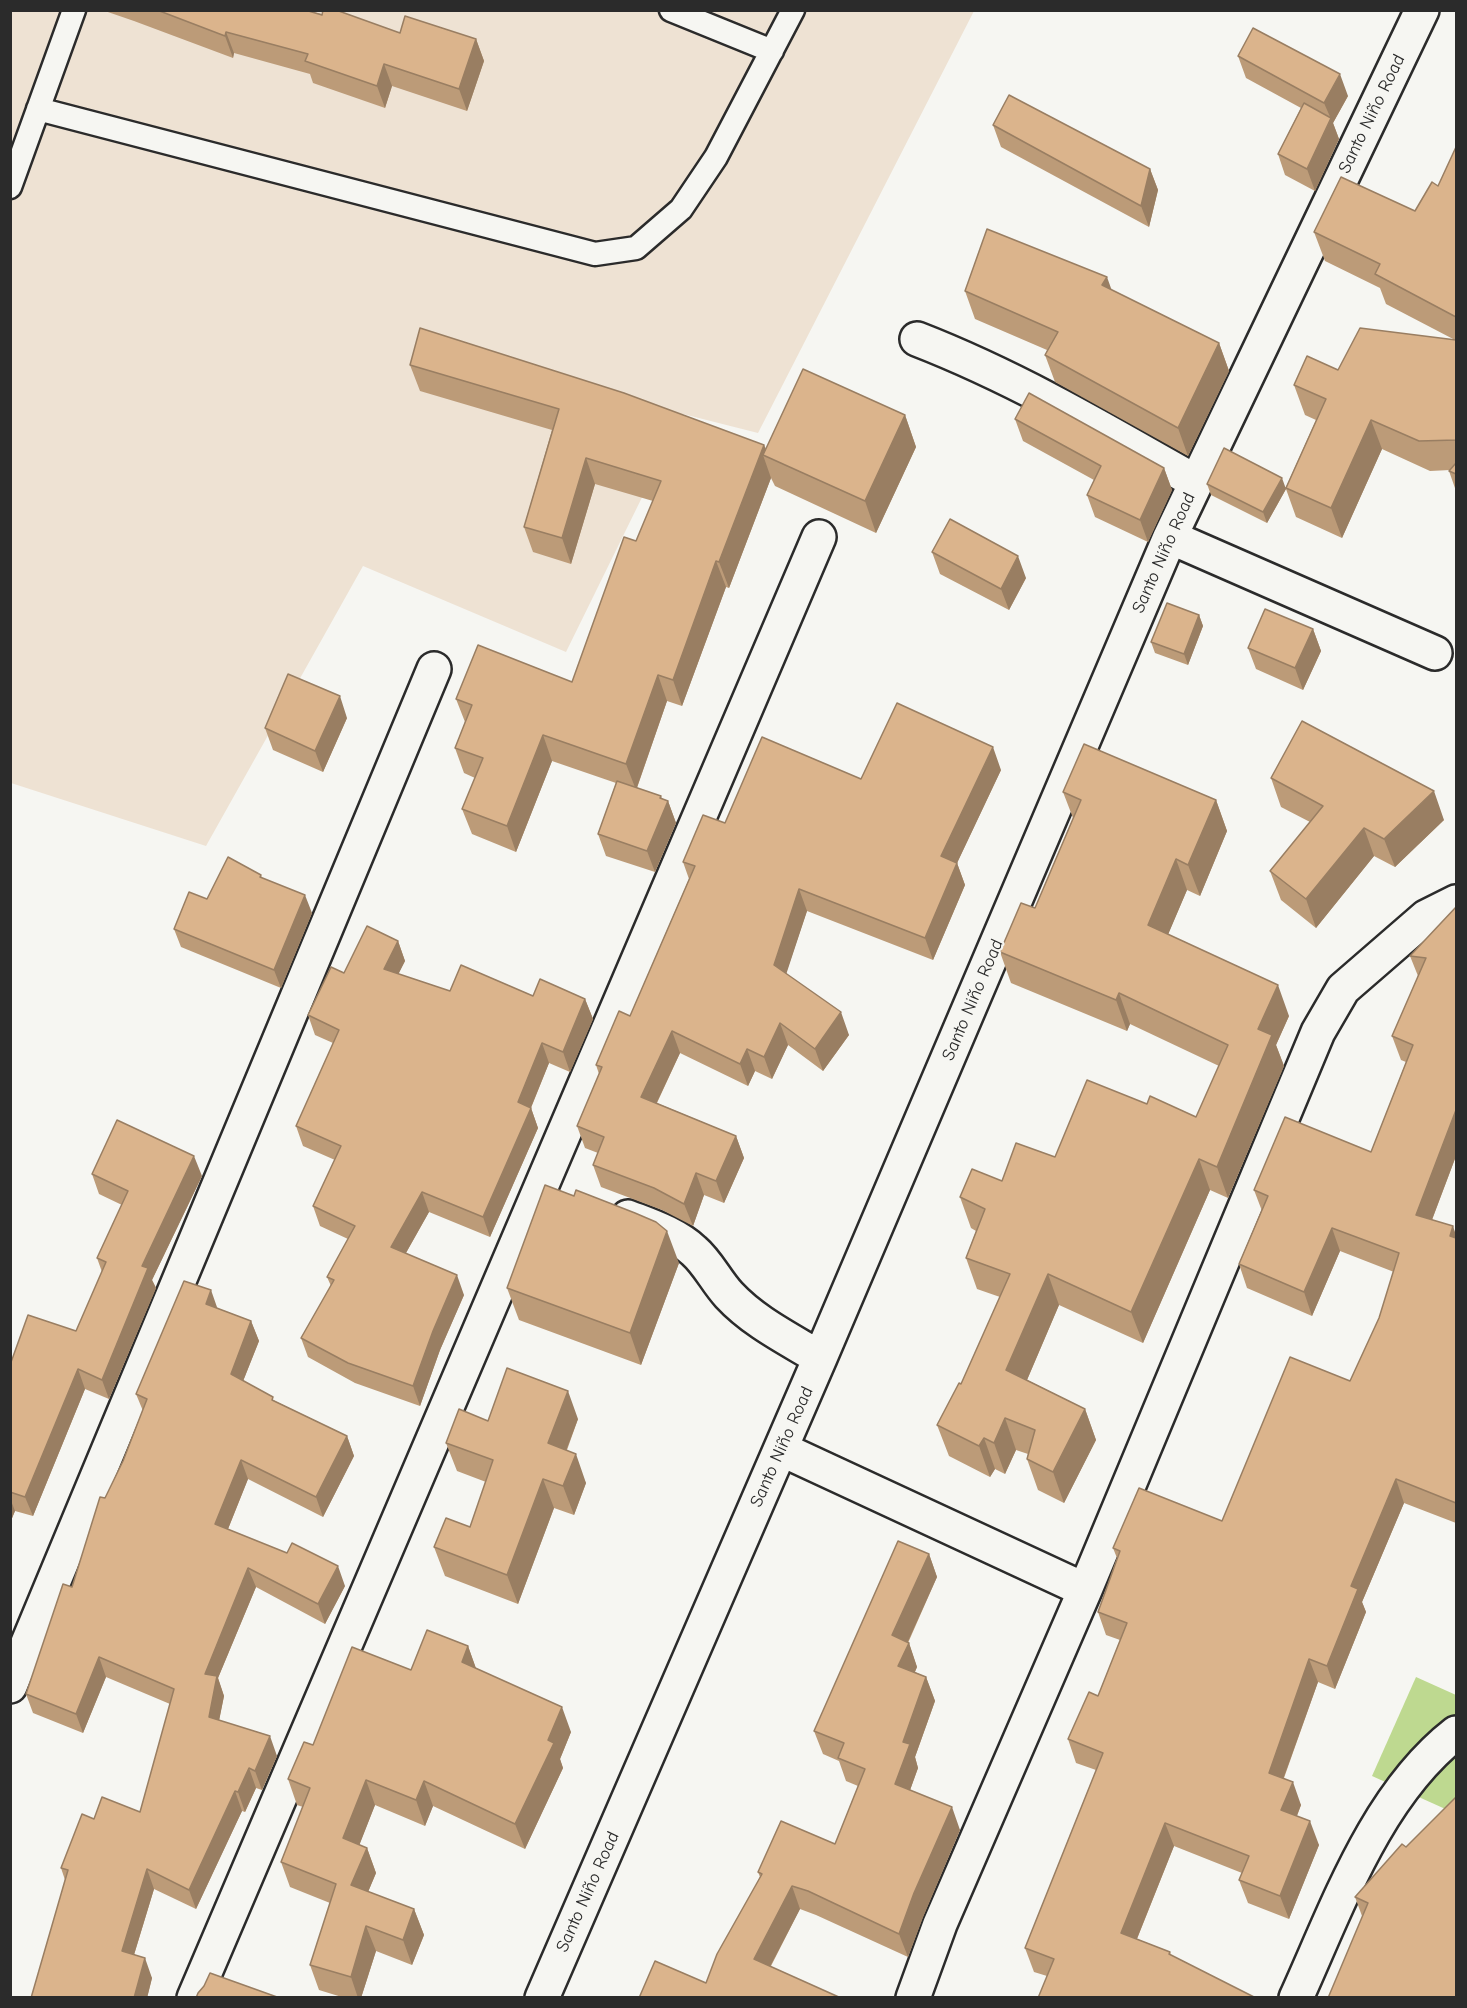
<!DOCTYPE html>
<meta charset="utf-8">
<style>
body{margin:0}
#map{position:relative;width:1467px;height:2008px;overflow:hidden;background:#f6f6f2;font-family:"Comic Neue",sans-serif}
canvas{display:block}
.frame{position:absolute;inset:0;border:12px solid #2b2b2b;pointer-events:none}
</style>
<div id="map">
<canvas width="1467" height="2008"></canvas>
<div class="frame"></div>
</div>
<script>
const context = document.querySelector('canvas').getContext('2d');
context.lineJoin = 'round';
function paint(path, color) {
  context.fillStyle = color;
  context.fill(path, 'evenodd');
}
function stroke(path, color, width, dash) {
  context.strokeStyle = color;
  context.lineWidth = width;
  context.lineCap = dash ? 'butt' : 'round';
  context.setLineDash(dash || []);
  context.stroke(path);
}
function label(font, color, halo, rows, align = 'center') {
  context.font = font + ' "Comic Neue",sans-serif';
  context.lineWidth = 4.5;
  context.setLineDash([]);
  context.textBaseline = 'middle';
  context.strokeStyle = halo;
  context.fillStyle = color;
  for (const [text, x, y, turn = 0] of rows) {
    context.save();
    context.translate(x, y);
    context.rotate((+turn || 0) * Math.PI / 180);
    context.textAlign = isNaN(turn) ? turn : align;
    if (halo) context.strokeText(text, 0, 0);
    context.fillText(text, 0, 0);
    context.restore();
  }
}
paint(new Path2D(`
 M11 11H974L758 433 683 414 566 652 363 566 206 846 11 783Z`), '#eee2d3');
paint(new Path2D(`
 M1416 1677 1456 1695V1802L1452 1812 1372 1776Z`), '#bed990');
const service = new Path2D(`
 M671 10 772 51
 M38 109 595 254 636 248 681 209 716 157 793 10
 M10 187 74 10`);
const minor = new Path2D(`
 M917 339C1015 377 1105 430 1196 482
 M1170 537 1435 653
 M628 1217C651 1226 676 1234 694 1251 708 1263 716 1281 729 1295 754 1322 789 1339 820 1358
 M781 1449 1085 1590
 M10 1686 434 669
 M194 1998 819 537
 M542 1998 820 1358 1170 537 1422 10
 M913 1998 940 1924 1085 1590 1318 1032 1343 989 1426 917 1456 902
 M1296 1998C1337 1908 1376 1795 1456 1733`);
stroke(service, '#2b2b2b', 27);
stroke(minor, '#2b2b2b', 38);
stroke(service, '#f6f6f2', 22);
stroke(minor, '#f6f6f2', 33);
paint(new Path2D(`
 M102 10H305L400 33 476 39 484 61 467 111 392 86 385 108 313 83 310 74 234 53 233 58 134 21Z
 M1238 56 1348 96 1333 123 1339 139 1315 191 1285 175 1278 154 1301 108 1246 78Z
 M993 125 1150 169 1158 190 1149 227 1001 147Z
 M1456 147V491L1449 471 1450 470 1430 471 1382 449 1342 538 1296 517 1286 489 1267 523 1211 495 1207 484 1286 487 1316 420 1305 415 1294 385 1338 370 1455 340 1386 304 1380 288 1325 261 1314 232 1415 211 1438 186Z
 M1112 290 1219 343 1229 371 1188 456 1055 382 1045 355 1047 350 975 319 965 291Z
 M410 365 764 445 766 449 905 415 916 447 876 533 775 486 771 478 729 588 726 587 682 706 667 701 637 788 668 801 676 823 655 872 606 856 598 834 616 783 552 761 516 852 472 834 462 809 475 778 464 773 455 748 465 722 456 699 572 682 636 541 653 501 595 484 571 564 533 552 524 527 552 430 420 391Z
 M1015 419 1164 468 1172 490 1148 542 1095 517 1087 495 1094 480 1023 441Z
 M932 552 1026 578 1009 610 940 574Z
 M1199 615 1203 626 1188 665 1155 653 1151 642Z
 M1313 629 1321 651 1303 690 1256 669 1248 648Z
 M347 718 323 772 273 750 265 728Z
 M1001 770 957 863 965 885 933 960 807 911 786 973 849 1035 823 1071 788 1045 772 1079 755 1071 748 1086 680 1053 657 1103 736 1136 744 1158 724 1203 704 1195 693 1226 662 1210 601 1187 593 1165 598 1153 585 1148 577 1126 599 1074 596 1065 630 1016 689 879 683 862 725 823 861 779Z
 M1271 778 1444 820 1395 867 1374 856 1316 928 1281 900 1270 871 1310 822 1281 807Z
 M1063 792 1216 800 1227 831 1200 896 1187 890 1168 934 1289 1016 1276 1045 1284 1066 1228 1198 1210 1190 1143 1343 1059 1305 1027 1380 1085 1409 1096 1440 1064 1503 1038 1490 1027 1459 1028 1454 1016 1450 1005 1474 995 1469 990 1477 949 1456 937 1425 961 1384 1000 1297 977 1289 966 1258 976 1231 971 1228 960 1197 1002 1181 1055 1157 1147 1104 1196 1117 1219 1066 1130 1024 1127 1031 1011 983 1000 952 1035 908 1073 818Z
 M261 875 262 878 312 913 281 988 181 947 174 929 207 899Z
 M1456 907V1156L1432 1220 1456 1235V1523L1404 1503 1362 1602 1366 1612 1335 1689 1318 1682 1284 1778 1301 1805 1297 1816 1319 1845 1289 1919 1248 1903 1239 1880 1242 1873 1174 1846 1137 1939 1170 1952 1171 1955 1047 1976 1034 1972 1025 1948 1096 1770 1076 1763 1068 1739 1098 1696 1120 1640 1106 1635 1098 1612 1117 1558 1113 1548 1222 1521 1350 1381 1379 1318 1394 1272 1340 1251 1312 1316 1247 1288 1239 1264 1262 1211 1254 1190 1371 1152 1406 1062 1401 1060 1392 1036 1418 976 1410 956Z
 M398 941 405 961 398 974 450 991 585 999 593 1019 570 1072 549 1063 531 1108 538 1128 490 1237 429 1212 406 1253 464 1295 440 1350 420 1406 355 1383 308 1357 301 1338 331 1286 327 1277 348 1239 320 1226 313 1206 335 1160 303 1146 296 1126 333 1043 315 1035 308 1015 344 973Z
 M92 1174 202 1176 152 1280 156 1288 109 1399 85 1389 33 1516 15 1511 10 1523V1365L76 1331 102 1272 97 1258 122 1205 99 1194Z
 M679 1263 641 1365 519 1320 507 1288Z
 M217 1308 251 1321 259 1341 243 1381 275 1401 347 1436 354 1456 323 1517 248 1479 228 1529 345 1586 325 1624 256 1587 218 1678 224 1696 219 1720 277 1756 262 1790 256 1788 245 1812 242 1811 196 1909 154 1889 134 1955 152 1978 147 1998H31L65 1880 61 1868 94 1819 140 1812 170 1704 106 1677 83 1733 33 1713 26 1694 72 1587 105 1498 123 1461 143 1411 136 1394Z
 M578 1419 567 1450 586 1483 574 1515 554 1508 518 1604 445 1576 434 1547 470 1527 486 1482 457 1471 446 1443 488 1421Z
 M929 1554 937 1577 908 1643H909L917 1667 915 1672 926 1677 935 1701 915 1757 918 1768 910 1790 960 1830 923 1917 908 1957 816 1915 800 1909 771 1966 706 1983 760 1877 758 1872 835 1844 858 1786 846 1781 839 1761 823 1754 814 1731Z
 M468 1646 476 1669 571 1732 560 1759 563 1768 525 1849 433 1806 425 1826 375 1805 359 1845 367 1848 376 1873 368 1892 414 1909 424 1935 412 1965 376 1951 361 1998H345L319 1990 310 1965 330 1903 290 1887 281 1862 303 1807 297 1805 288 1779 313 1745 411 1670Z
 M1406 1847 1362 1916 1355 1897Z`), '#bc9b78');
paint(new Path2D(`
 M226 32 234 53 233 58 225 36Z
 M476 39 484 61 467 111 459 89Z
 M384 64 392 86 385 108 377 86Z
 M1340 74 1348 96 1333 123 1339 139 1315 191 1307 169 1331 119 1324 103Z
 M1150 169 1158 190 1149 227 1141 206Z
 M1107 277 1117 305 1102 285Z
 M1219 343 1229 371 1188 456 1178 428Z
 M905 415 916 447 876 533 865 501Z
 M1371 420 1382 449 1342 538 1331 508Z
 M764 445 769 457 763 455 771 478 729 588 719 562Z
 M586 458 595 484 571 564 562 538Z
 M1164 468 1172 490 1148 542 1140 520Z
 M1282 478 1286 489 1267 523 1263 512Z
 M1018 556 1026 578 1009 610 1001 589Z
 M716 561 726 587 682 706 673 680Z
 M1199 615 1203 626 1188 665 1184 654Z
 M1313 629 1321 651 1303 690 1295 668Z
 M658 675 667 701 636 790 626 764Z
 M340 696 347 718 323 772 315 751Z
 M543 735 552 761 516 852 507 826Z
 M993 747 1001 770 950 878 941 856Z
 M1434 791 1444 820 1395 867 1384 839Z
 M661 796 665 808 668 801 676 823 655 872 647 851Z
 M1216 800 1227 831 1200 896 1188 865Z
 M1364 828 1374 856 1316 928 1306 899Z
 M1176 859 1187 890 1159 956 1148 925Z
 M957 863 965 885 933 960 925 938Z
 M799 889 807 911 782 987 774 965Z
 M305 895 312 913 281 988 274 970Z
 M398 941 405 961 391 989 384 969Z
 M1278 985 1289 1016 1276 1045 1284 1066 1228 1198 1217 1167 1258 1029Z
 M1119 993 1130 1024 1127 1031 1116 1000Z
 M585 999 593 1019 570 1072 563 1052Z
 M841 1012 849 1035 823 1071 815 1049Z
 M780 1023 788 1045 772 1079 764 1057Z
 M672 1031 680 1053 649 1119 641 1097Z
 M542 1043 549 1063 525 1122 518 1102Z
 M747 1049 755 1071 748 1086 740 1064Z
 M531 1108 538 1128 490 1237 483 1217Z
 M1456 1110V1156L1425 1238 1416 1215Z
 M736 1136 744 1158 724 1203 716 1181Z
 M194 1156 202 1176 152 1280 156 1288 109 1399 102 1380 142 1266Z
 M1199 1159 1210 1190 1143 1343 1131 1312Z
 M696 1173 704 1195 693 1226 684 1204Z
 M422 1192 429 1212 398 1267 391 1247Z
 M1453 1226 1456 1235V1254L1450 1236Z
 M1332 1228 1340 1251 1312 1316 1304 1292Z
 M667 1231 679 1263 641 1365 630 1333Z
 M1048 1274 1059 1305 1018 1401 1006 1370Z
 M457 1275 464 1295 440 1350 420 1406 413 1386 433 1331Z
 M211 1290 218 1310 206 1304Z
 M251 1321 259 1341 238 1394 231 1374Z
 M78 1369 85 1389 33 1516 25 1497Z
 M568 1391 578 1419 558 1472 548 1443Z
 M1085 1409 1096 1440 1064 1503 1053 1472Z
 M1005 1418 1016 1450 1005 1474 994 1443Z
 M347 1436 354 1456 323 1517 316 1497Z
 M984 1438 995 1469 990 1477 979 1446Z
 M576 1454 586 1483 574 1515 563 1486Z
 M241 1460 248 1479 222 1544 215 1524Z
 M543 1479 554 1508 518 1604 507 1575Z
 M1396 1479 1404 1503 1362 1602 1366 1612 1335 1689 1327 1666 1351 1586Z
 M10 1498 15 1511 10 1523Z
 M929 1554 937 1577 900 1659 892 1635Z
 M338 1566 345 1586 325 1624 318 1604Z
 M248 1568 256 1587 218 1678 224 1696 216 1736 209 1717 205 1674Z
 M909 1643 917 1667 907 1689 898 1666Z
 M468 1646 477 1671 462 1662Z
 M99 1657 106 1677 83 1733 76 1714Z
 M1309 1659 1318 1682 1277 1796 1269 1773Z
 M926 1677 935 1701 915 1757 918 1768 904 1807 895 1784 903 1742Z
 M562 1707 571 1732 560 1759 563 1768 525 1849 515 1824 548 1740Z
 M270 1736 277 1756 262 1790 255 1771Z
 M249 1768 256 1788 245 1812 238 1792Z
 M366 1780 375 1805 352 1864 343 1838Z
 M424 1781 433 1806 425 1826 416 1800Z
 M1293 1782 1301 1805 1290 1833 1281 1810Z
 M235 1791 242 1811 196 1909 189 1890Z
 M952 1807 960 1830 923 1917 908 1957 899 1934 914 1893Z
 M1310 1821 1319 1845 1289 1919 1280 1896Z
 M1165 1823 1174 1846 1130 1956 1121 1933Z
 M367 1848 376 1873 360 1911 351 1885Z
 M147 1869 154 1889 129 1971 122 1951Z
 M792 1886 800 1909 762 1982 754 1959Z
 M414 1909 424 1935 412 1965 403 1940Z
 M366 1926 376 1951 361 1998H358L351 1977Z
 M145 1958 152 1978 147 1998H134Z`), '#997e62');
const building = new Path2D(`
 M157 10H305L322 15 323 10H336L400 33 405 16 476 39 459 89 384 64 377 86 305 61 308 54 226 32 225 36Z
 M1253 28 1340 74 1324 103 1238 56Z
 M1009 95 1150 169 1141 206 993 125Z
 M1304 103 1331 118 1307 169 1278 154Z
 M1456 147V317L1375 274 1380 264 1314 232 1341 177 1415 211 1432 182 1438 186Z
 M987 229 1107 277 1102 285 1219 343 1178 428 1045 355 1058 332 965 291Z
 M420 328 624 393 764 445 719 562 716 561 673 680 658 675 626 764 543 735 507 826 462 809 483 758 455 748 472 705 456 699 478 645 572 682 624 537 636 541 661 481 586 458 562 538 524 527 559 409 410 365Z
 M1360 328 1456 340V440L1419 441 1371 420 1331 508 1286 488 1326 399 1294 385 1307 356 1338 370Z
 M803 369 905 415 865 501 763 455Z
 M1029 393 1164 468 1140 520 1087 495 1101 466 1015 419Z
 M1224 448 1282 478 1263 512 1207 484Z
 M1456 463V474L1449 471Z
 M950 519 1018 556 1001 589 932 552Z
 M1167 603 1199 615 1184 654 1151 642Z
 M1265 609 1313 629 1295 668 1248 648Z
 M288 674 340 696 315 751 265 728Z
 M897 703 993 747 941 856 957 863 925 938 799 889 774 965 841 1012 815 1049 780 1023 764 1057 747 1049 740 1064 672 1031 641 1097 736 1136 716 1181 696 1173 684 1204 654 1188 593 1165 604 1137 577 1126 602 1067 596 1065 619 1011 630 1016 695 866 683 862 703 815 725 823 762 737 861 779Z
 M1302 721 1434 791 1384 839 1364 828 1306 899 1270 871 1323 806 1271 778Z
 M1084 744 1216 800 1188 865 1176 859 1148 925 1278 985 1258 1029 1272 1035 1217 1167 1199 1159 1131 1312 1048 1274 1006 1370 1085 1409 1053 1472 1027 1459 1035 1430 1005 1418 994 1443 984 1438 979 1446 937 1425 959 1383 961 1384 1010 1274 966 1258 985 1209 960 1197 972 1169 1002 1181 1016 1143 1055 1157 1087 1080 1147 1104 1150 1096 1196 1117 1228 1045 1119 993 1116 1000 1000 952 1021 903 1035 908 1081 800 1063 792Z
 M617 781 661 796 660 798 668 801 647 851 598 834Z
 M228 857 261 875 260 877 305 895 274 970 174 929 189 892 207 899Z
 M1456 907V1110L1416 1215 1453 1226 1450 1236 1456 1238V1503L1396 1479 1351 1586 1358 1589 1327 1666 1309 1659 1269 1773 1293 1782 1281 1810 1310 1821 1280 1896 1239 1880 1249 1856 1165 1823 1121 1933 1170 1952 1169 1954 1256 1998H1038L1054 1959 1025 1948 1103 1753 1068 1739 1089 1692 1098 1696 1127 1623 1098 1612 1120 1551 1113 1548 1139 1488 1222 1521 1290 1357 1350 1381 1379 1318 1399 1253 1332 1228 1304 1292 1239 1264 1268 1196 1254 1190 1285 1117 1371 1152 1413 1045 1392 1036 1426 958 1410 956Z
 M367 926 398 941 384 969 450 991 461 965 533 996 540 979 585 999 563 1052 542 1043 518 1102 531 1108 483 1217 422 1192 391 1247 457 1275 433 1331 413 1386 348 1363 301 1338 334 1280 327 1277 355 1226 313 1206 341 1146 296 1126 339 1030 308 1015 331 967 344 973Z
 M117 1120 194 1156 142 1266 148 1268 102 1380 78 1369 25 1497 10 1492V1365L28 1315 76 1331 106 1262 97 1258 128 1191 92 1174Z
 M545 1185 574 1196 576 1190 635 1213 656 1222 667 1231 630 1333 507 1288Z
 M184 1281 211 1290 206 1304 251 1321 231 1374 273 1397 272 1400 347 1436 316 1497 241 1460 215 1524 287 1553 292 1543 338 1566 318 1604 248 1568 205 1674 217 1676 209 1717 270 1736 255 1771 249 1768 238 1792 235 1791 189 1890 147 1869 122 1951 145 1958 134 1998H31L68 1870 61 1868 82 1814 94 1819 102 1797 140 1812 174 1689 99 1657 76 1714 26 1694 63 1584 72 1587 100 1497 105 1498 123 1461 147 1399 136 1394Z
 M507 1368 568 1391 548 1443 576 1454 563 1486 543 1479 507 1575 434 1547 446 1518 470 1527 493 1460 446 1443 459 1409 488 1421Z
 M898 1541 929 1554 892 1635 909 1643 898 1666 926 1677 903 1742 910 1744 895 1784 952 1807 914 1893 899 1934 808 1891 792 1886 754 1959 841 1998H639L655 1961 706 1983 717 1954 762 1874 758 1872 781 1821 835 1844 865 1769 838 1758 844 1743 814 1731Z
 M427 1630 468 1646 462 1662 562 1707 548 1740 554 1743 515 1824 424 1781 416 1800 366 1780 343 1838 367 1848 351 1885 414 1909 403 1940 366 1926 351 1977 310 1965 336 1884 281 1862 310 1788 288 1779 304 1742 313 1745 352 1647 411 1670Z
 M1456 1797V1998H1328L1368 1903 1355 1897 1402 1844 1406 1847Z
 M210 1973 277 1997V1998H196L198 1993 204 1986Z`);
paint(building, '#dbb48c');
stroke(building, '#997e62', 1.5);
label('18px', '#2b2b2b', '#f6f6f2', [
 ["Santo Niño Road",1372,114,-64],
 ["Santo Niño Road",1164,553,-66],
 ["Santo Niño Road",973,1000,-67],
 ["Santo Niño Road",782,1447,-66],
 ["Santo Niño Road",588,1892,-66]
]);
</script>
